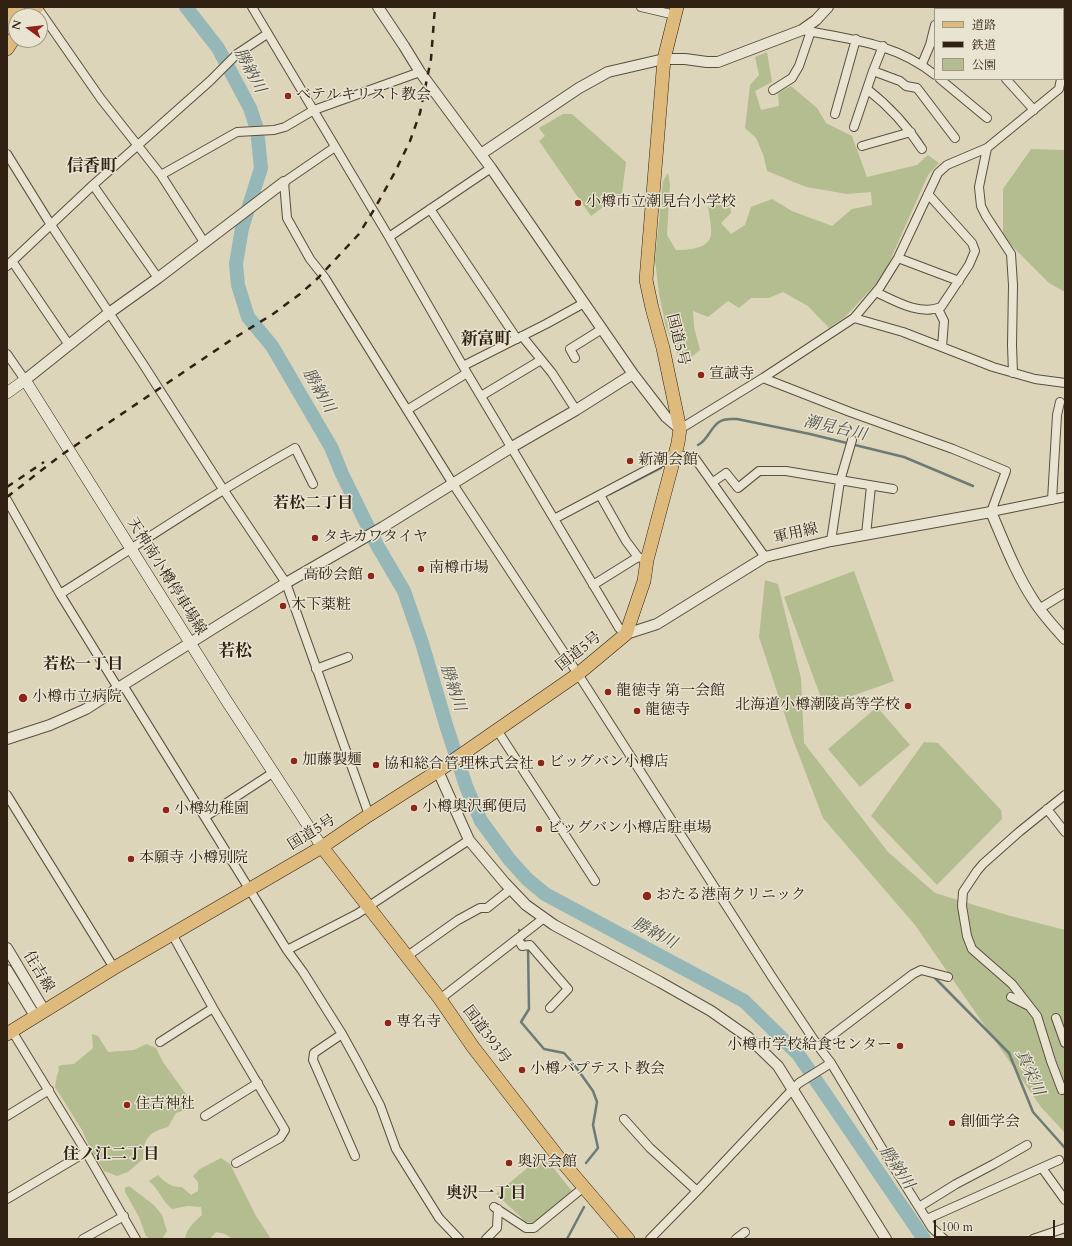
<!DOCTYPE html>
<meta charset="utf-8">
<style>
body{margin:0}
#map{position:relative;width:1072px;height:1246px;overflow:hidden;background:#ddd5ba;font-family:Cardo,"Noto Serif JP",serif}
canvas{display:block}
.frame{position:absolute;inset:0;border:8px solid #312113;pointer-events:none}
.legend{position:absolute;left:934px;top:8px;width:130px;height:72px;box-sizing:border-box;background:#e9e4d2;border:1px solid #9f9686;margin:0;padding:5px 7px;list-style:none;font-size:12px;color:#312113}
.legend li{display:flex;align-items:center;gap:8px;height:20px}
.legend b{width:20px;border:1px solid #9f9686}
.north{position:absolute;left:8px;top:8px;width:40px;height:40px;box-sizing:border-box;background:#e9e4d2;border:1px solid #9f9686;border-radius:50%;rotate:285deg;font-size:11px;font-weight:700;line-height:16px;text-align:center;color:#312113}
.north::after{content:'';display:block;margin:auto;width:14px;height:18px;background:#8f2418;clip-path:polygon(50% 0,100% 100%,50% 72%,0 100%)}
.scale{position:absolute;left:934px;top:1220px;width:121px;height:18px;box-sizing:border-box;border:2px solid #312113;border-top:0;padding-left:5px;font-size:12px;line-height:14px;white-space:nowrap;color:#312113;-webkit-text-stroke:3px #e9e4d2;paint-order:stroke}
</style>
<div id="map">
<canvas width="1072" height="1246"></canvas>
<div class="frame"></div>
<ul class="legend">
<li><b style="height:5px;background:#deba7d"></b>道路</li>
<li><b style="height:5px;background:#312113"></b>鉄道</li>
<li><b style="height:11px;background:#b3bd8f"></b>公園</li>
</ul>
<div class="north">N</div>
<div class="scale">100 m</div>
</div>
<script>
const context = document.querySelector('canvas').getContext('2d');
context.lineJoin = 'round';
function paint(path, color) {
  context.fillStyle = color;
  context.fill(path, 'evenodd');
}
function stroke(path, color, width, dash) {
  context.strokeStyle = color;
  context.lineWidth = width;
  context.lineCap = dash ? 'butt' : 'round';
  context.setLineDash(dash || []);
  context.stroke(path);
}
function label(font, color, halo, rows, align = 'center') {
  context.font = font + ' Cardo,"Noto Serif JP",serif';
  context.lineWidth = 3;
  context.setLineDash([]);
  context.textBaseline = 'middle';
  context.strokeStyle = halo;
  context.fillStyle = color;
  for (const [text, x, y, turn = 0] of rows) {
    context.save();
    context.translate(x, y);
    context.rotate((+turn || 0) * Math.PI / 180);
    context.textAlign = isNaN(turn) ? turn : align;
    if (halo) context.strokeText(text, 0, 0);
    context.fillText(text, 0, 0);
    context.restore();
  }
}
paint(new Path2D(`
 M987 7H1043V9H989Z
 M767 52 772 82 755 91 761 110 779 106 778 93 791 86 817 108 826 123 852 136 867 177 917 165 928 155 939 163 928 175 883 276 845 317 829 328 808 306 783 292 769 298H751L739 308 728 301 708 317 693 311 694 327 700 350 690 358 679 357 666 327 659 294 655 260 663 181 668 173 670 184 667 235 676 250C687 250 709 249 711 235 712 228 709 214 708 206L730 204 731 213 721 223 731 234 745 225 751 207 772 199 792 211 832 226 852 209 872 205 871 192 847 194 806 187 767 171 763 154 756 138 745 128 750 85 759 75 755 57Z
 M563 114H572L626 162 622 193 591 216 539 141 545 136 539 128Z
 M1031 149 1065 150V292L1049 283 1003 237V189Z
 M854 571 894 681 824 706 784 597Z
 M765 580 778 584 801 678 804 743 888 852 935 893 1007 915 1065 930V1133L1041 1107 915 925 823 818 792 737 759 637Z
 M877 707 910 745 860 787 828 749Z
 M924 742 938 743 1001 810 1002 819 937 885 871 816Z
 M92 1034 98 1036 108 1052 134 1050 146 1044 156 1048 163 1062 193 1104 189 1109 176 1113 168 1127C148 1132 143 1140 143 1159L128 1172 117 1176 104 1171 92 1152 82 1130 55 1087 57 1075 59 1070 58 1067 61 1065 74 1064 93 1048Z
 M543 1155 572 1191 533 1223 526 1222 496 1194Z
 M221 1158 230 1164 256 1216 271 1239H233L225 1234 216 1232 210 1239H185C187 1228 194 1222 202 1215L201 1207 188 1206 172 1209C162 1201 159 1189 149 1181L158 1175C165 1182 172 1188 182 1187L191 1195 198 1191V1182L193 1176 200 1169Z
 M129 1186 154 1205 162 1215 167 1231 162 1239H150L146 1236 139 1217 125 1192V1188Z`), '#b3bd8f');
stroke(new Path2D(`
 M698 445C708 440 710 428 719 422 724 418 732 419 737 419L810 434 904 457 973 486
 M610 494 661 468
 M519 930 528 947 529 1009 521 1022 544 1049 564 1053 573 1063 593 1091 597 1102 593 1125 598 1148 586 1163
 M934 977 1009 1053 1033 1112 1065 1148
 M798 1054 804 1049
 M567 1239 584 1207`), '#6d7b76', 2.5);
stroke(new Path2D(`
 M186 7 218 48 250 108 257 129 261 168 242 228 236 264 238 285 248 317 272 346 331 447 342 474 377 545 404 591 422 643 447 728 466 786 481 821 509 859 527 879 545 894 744 1001 798 1054 924 1239`), '#95b7b8', 14);
const minor = new Path2D(`
 M37 7 101 99 161 175 204 242
 M252 7 389 237 467 373 619 628 626 634
 M641 7 675 15
 M939 9 940 7
 M802 30C849 39 896 43 935 75
 M1063 31 1065 12
 M922 64 930 45 935 25
 M873 71 900 81 906 86 917 88 955 138
 M940 79 987 118
 M1006 79 1034 110
 M867 89C890 107 906 124 922 149
 M773 90 792 78 799 66 811 31
 M835 114 856 39
 M854 127 873 71 883 46
 M862 146 911 132
 M335 147 284 182 287 218 310 259 325 278 453 484 578 674 772 977 818 1046 831 1063 883 1150 932 1228 944 1239
 M987 148 979 187 981 206 986 216 1011 254 1013 285 1012 345 1013 373
 M7 154 51 225 143 364 223 489 286 583 369 815
 M161 175 237 132 274 130 285 127 314 110 420 72
 M93 185 158 278
 M430 209 517 339
 M389 237 491 168
 M898 258 959 281
 M12 261 69 345
 M7 266 93 185 210 81 237 54 267 34
 M876 292C895 301 920 316 941 307L969 265 975 251 972 243 928 194
 M938 309 944 321 942 347
 M854 318 903 332 993 367 1035 379 1065 383
 M522 336 552 373 576 410
 M7 354 25 380
 M575 358 570 349 602 329
 M463 366 546 324 584 303
 M763 378 850 412 953 449 1006 471 991 512
 M481 396 541 360
 M407 410 467 373
 M680 429 763 378 854 318 880 287 898 258 938 173 947 165 987 148 1059 89 1061 79
 M713 482 726 473 738 488 759 471H786L893 489
 M600 495 626 541 638 557 647 560
 M7 500 60 594 118 688
 M1052 500 1057 415 1060 402
 M991 512 1065 497
 M554 519 675 455 694 457 765 557
 M866 535 871 486
 M831 541 840 481 852 440
 M593 585 638 557
 M60 594C138 545 214 493 295 448L313 484
 M1039 609 1065 593
 M316 669 348 657
 M123 685 287 950 303 972 342 1034 358 1063 380 1105 396 1149 439 1218 459 1239
 M497 730 595 881
 M7 795 114 968
 M1065 795 1019 832 983 864 977 871 963 892 962 906 967 936 972 949 1012 984 1037 1016 1051 1061 1062 1090 1065 1089
 M1047 809 1065 832
 M205 817 274 772
 M172 934 213 1008 285 1130 280 1138 236 1163
 M518 939 522 946 530 945 568 989 550 1008
 M287 950 357 914 469 840
 M406 957 458 920 480 908H487L511 889
 M1011 997 1027 1005
 M440 999 544 918
 M1056 1018 1065 1043
 M12 1031 86 1152 136 1239
 M342 1034 314 1053 313 1060 355 1156
 M160 1042 213 1008
 M818 1046 913 974 921 970 948 977
 M7 1116 49 1090
 M205 1116 258 1083
 M624 1119 650 1148 697 1191
 M1042 1168 1065 1200
 M7 1199 86 1152
 M494 1207 526 1228H534L584 1187
 M919 1207 956 1184 994 1164 1027 1145
 M927 1219 1059 1160
 M83 1239 124 1216
 M486 1239 497 1228 498 1209
 M650 1239 697 1191 792 1090 799 1083 831 1063
 M736 1239 745 1232
 M1033 1239 1065 1228`);
const tertiary = new Path2D(`
 M378 7 404 46 420 72 491 168 633 374 666 417 680 429
 M481 154 579 88 608 72 664 59H685L707 62H718L802 30 816 20 828 7
 M25 380 109 313 158 278 284 182
 M626 634 657 624 765 557 831 541 991 512C1004 542 1016 574 1034 601 1043 615 1054 627 1065 639
 M7 739 50 725 86 709 123 685 286 583 383 527 512 447 576 410 633 374
 M438 771 469 840 505 883 526 905 554 925 660 982 711 1011 748 1037 778 1066 886 1239
 M7 948 44 1010
 M7 970 35 1016`);
const secondary = new Path2D(`
 M7 393 25 380 226 700 322 847`);
const primary = new Path2D(`
 M29 16 37 7
 M7 20 18 7
 M7 49 16 35`);
const trunk = new Path2D(`
 M322 847 440 999 473 1047 559 1158 628 1239
 M7 1034 114 968 322 847 369 815 438 771 578 674 626 634 644 581 647 560 678 443 680 429 663 348 652 308 646 280 664 59 677 7`);
stroke(minor, '#5c4e3d', 10);
stroke(tertiary, '#5c4e3d', 12);
stroke(secondary, '#312113', 12);
stroke(primary, '#312113', 14);
stroke(trunk, '#312113', 14);
stroke(minor, '#e9e4d2', 8);
stroke(tertiary, '#e9e4d2', 10);
stroke(secondary, '#e9e4d2', 11);
stroke(primary, '#deba7d', 13);
stroke(trunk, '#deba7d', 13);
stroke(new Path2D(`
 M7 487 44 462
 M7 497 60 456 98 430 231 340 273 314 300 294 318 278 359 234 375 208 395 172 410 141 420 113 431 59 435 7`), '#312113', 2.5, [7, 7]);
for (const [x, y, r, color] of [
 [288,96,4,"#8f2418"],
 [578,203,4,"#8f2418"],
 [701,375,4,"#8f2418"],
 [630,461,4,"#8f2418"],
 [315,538,4,"#8f2418"],
 [421,569,4,"#8f2418"],
 [371,576,4,"#8f2418"],
 [283,606,4,"#8f2418"],
 [608,692,4,"#8f2418"],
 [23,698,5,"#8f2418"],
 [908,706,4,"#8f2418"],
 [637,711,4,"#8f2418"],
 [294,761,4,"#8f2418"],
 [541,763,4,"#8f2418"],
 [376,765,4,"#8f2418"],
 [414,808,4,"#8f2418"],
 [166,810,4,"#8f2418"],
 [539,829,4,"#8f2418"],
 [131,859,4,"#8f2418"],
 [647,896,5,"#8f2418"],
 [388,1023,4,"#8f2418"],
 [900,1046,4,"#8f2418"],
 [522,1070,4,"#8f2418"],
 [127,1105,4,"#8f2418"],
 [952,1123,4,"#8f2418"],
 [509,1163,4,"#8f2418"]
]) {
  const dot = new Path2D();
  dot.arc(x, y, r, 0, 2 * Math.PI);
  context.fillStyle = color;
  context.fill(dot);
  stroke(dot, '#e9e4d2', 1.5);
}
label('15px', '#312113', '#e9e4d2', [
 ["べテルキリスト教会",296,96],
 ["小樽市立潮見台小学校",586,203],
 ["宣誠寺",709,375],
 ["新潮会館",638,461],
 ["タキカワタイヤ",323,538],
 ["南樽市場",429,569],
 ["高砂会館",363,576,"right"],
 ["木下薬粧",291,606],
 ["龍徳寺 第一会館",616,692],
 ["小樽市立病院",32,698],
 ["北海道小樽潮陵高等学校",900,706,"right"],
 ["龍徳寺",645,711],
 ["加藤製麺",302,761],
 ["ビッグバン小樽店",549,763],
 ["協和総合管理株式会社",384,765],
 ["小樽奥沢郵便局",422,808],
 ["小樽幼稚園",174,810],
 ["ビッグバン小樽店駐車場",547,829],
 ["本願寺 小樽別院",139,859],
 ["おたる港南クリニック",656,896],
 ["専名寺",396,1023],
 ["小樽市学校給食センター",892,1046,"right"],
 ["小樽バプテスト教会",530,1070],
 ["住吉神社",135,1105],
 ["創価学会",960,1123],
 ["奥沢会館",517,1163]
], 'left');
label('15px', '#312113', '#e9e4d2', [
 ["国道5号",677,340,76],
 ["軍用線",796,534,-13],
 ["天神南小樽停車場線",166,577,58],
 ["国道5号",579,652,-38],
 ["国道5号",312,833,-32],
 ["住吉線",38,972,59],
 ["国道393号",486,1035,53]
]);
label('italic 16px', '#4f4e45', '#e9e4d2', [
 ["勝納川",249,71,62],
 ["勝納川",318,391,60],
 ["潮見台川",835,429,13],
 ["勝納川",452,688,72],
 ["勝納川",654,934,28],
 ["真栄川",1029,1073,66],
 ["勝納川",896,1168,56]
]);
label('bold 16px', '#312113', '#e9e4d2', [
 ["若松二丁目",313,504],
 ["若松一丁目",83,665],
 ["住ノ江二丁目",111,1155],
 ["奥沢一丁目",486,1194]
]);
label('bold 17px', '#312113', '#e9e4d2', [
 ["信香町",92,167],
 ["新富町",486,340],
 ["若松",235,652]
]);
</script>
